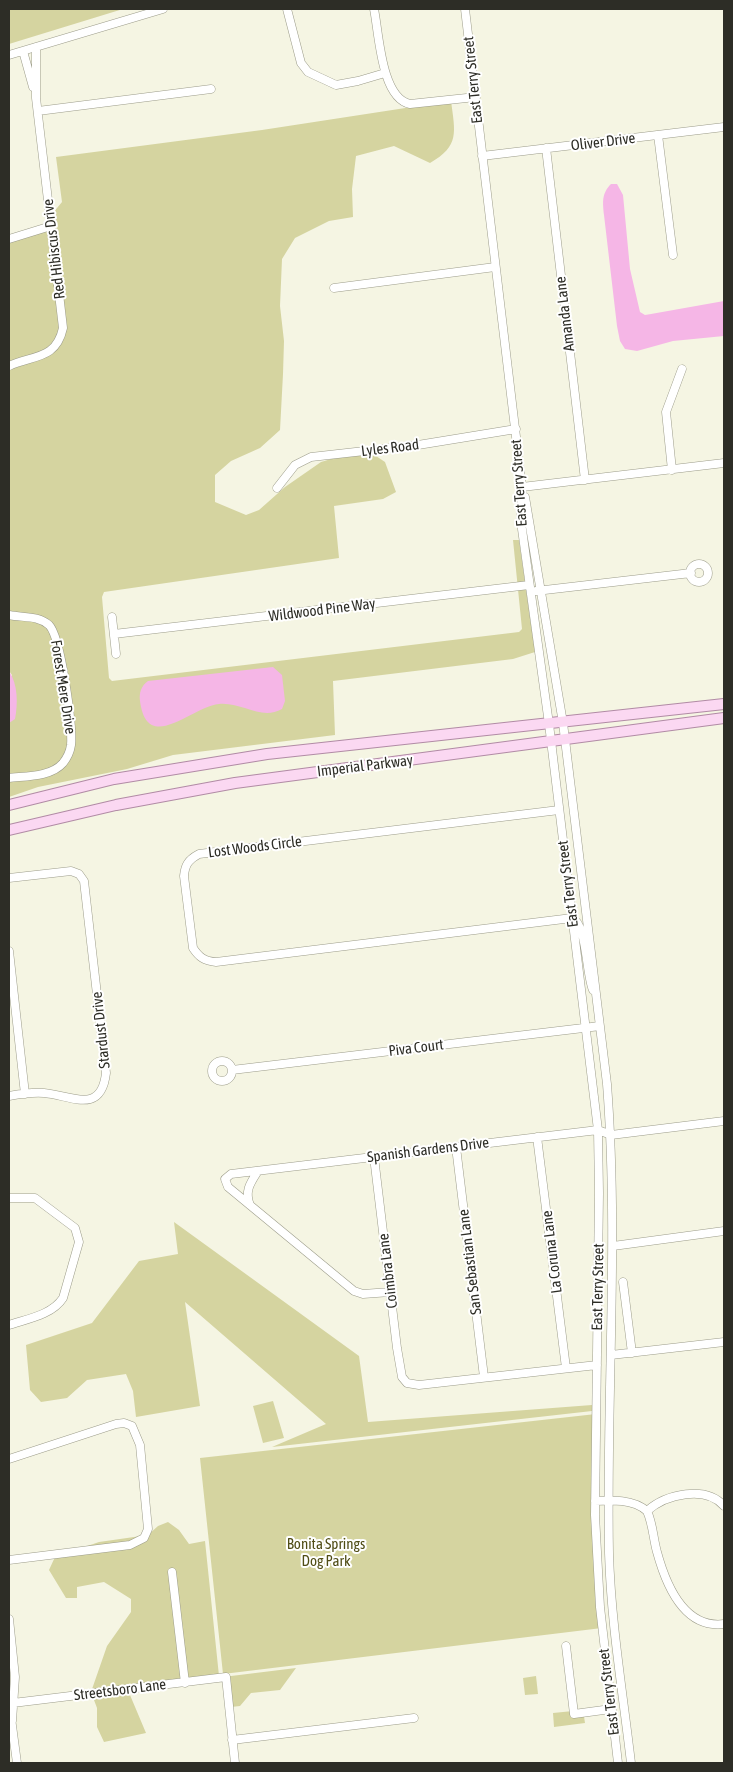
<!DOCTYPE html>
<style>
body{margin:0}
#map{position:relative;width:733px;height:1772px;overflow:hidden;background:#f5f5e3;font-family:"Asap Condensed",sans-serif}
canvas{display:block}
.frame{position:absolute;inset:0;border:10px solid #2d2d26;pointer-events:none}
</style>
<div id="map">
<canvas width="733" height="1772"></canvas>
<div class="frame"></div>
</div>
<script>
const context = document.querySelector('canvas').getContext('2d');
context.lineJoin = 'round';
function paint(path, color) {
  context.fillStyle = color;
  context.fill(path, 'evenodd');
}
function stroke(path, color, width, dash) {
  context.strokeStyle = color;
  context.lineWidth = width;
  context.lineCap = dash ? 'butt' : 'round';
  context.setLineDash(dash || []);
  context.stroke(path);
}
function label(font, color, halo, rows, align = 'center') {
  context.font = font + ' "Asap Condensed",sans-serif';
  context.lineWidth = 4;
  context.setLineDash([]);
  context.textBaseline = 'middle';
  context.strokeStyle = halo;
  context.fillStyle = color;
  for (const [text, x, y, turn = 0] of rows) {
    context.save();
    context.translate(x, y);
    context.rotate((+turn || 0) * Math.PI / 180);
    context.textAlign = isNaN(turn) ? turn : align;
    if (halo) context.strokeText(text, 0, 0);
    context.fillText(text, 0, 0);
    context.restore();
  }
}
paint(new Path2D(`
 M9 9H123L9 44Z
 M451 101C455 132 460 146 430 163L394 146 356 156 352 189 353 217 329 221 295 238 282 259 280 306 284 341 283 374 280 430 260 448 231 461 215 475V502L246 515 259 510 285 487 321 462 351 453 373 454 385 462 396 492 383 499 334 506 339 558 104 592 102 597 109 678 112 681 519 632 522 629 513 540H519L535 652 513 659 333 681 335 735 173 755 127 769 38 787 9 797V723L12 675 9 671V239L38 231 62 202 56 157 262 130Z
 M174 1222 359 1356 368 1422 592 1405V1411L272 1447 326 1424 185 1302 200 1406 136 1417 133 1391 126 1374 87 1380 67 1398 41 1402 30 1390 26 1345 92 1323 139 1261 178 1254Z
 M273 1401 284 1438 263 1443 253 1406Z
 M596 1414 602 1628 223 1674 200 1458Z
 M168 1522 179 1530 189 1544 205 1541 219 1676 223 1677 296 1668 280 1690 251 1693 240 1706 231 1707 224 1683 217 1679 133 1686 130 1695 146 1733 104 1742 97 1727V1708L91 1692 107 1646 131 1612V1599L104 1582 77 1587V1598H66L49 1570 55 1557 99 1542 148 1535 158 1526Z
 M536 1676 538 1694 525 1695 523 1678Z
 M583 1710 585 1723 554 1727 553 1713Z`), '#d5d4a0');
paint(new Path2D(`
 M611 184H617L623 195 630 269 640 312 645 315 651 314 724 301V336L673 341 637 351 625 349 620 341 617 326 604 215C603 203 601 194 611 184Z
 M273 667 282 675 285 701 282 709C261 721 243 702 219 704 191 707 147 755 140 701 139 693 141 686 148 681Z
 M9 671C18 684 18 704 15 719L9 723Z`), '#f5b6e6');
const minor = new Path2D(`
 M287 9 301 63 308 72 336 85 358 81 385 73
 M374 9C379 33 381 98 410 104L476 97
 M465 9 522 487 521 522 549 724 598 1130 599 1193 595 1515 600 1607 618 1763
 M23 51 33 87
 M9 55 163 9
 M38 111 211 89
 M658 135 673 255
 M546 148 585 480
 M482 156 724 127
 M9 239 51 226
 M334 288 495 267
 M9 366C33 355 56 360 63 328L36 98V47
 M672 470 666 412 682 369
 M522 487 724 463
 M277 488 295 465 311 457 418 445 516 429
 M525 497 563 723 607 1084C619 1240 606 1396 609 1553 611 1623 623 1694 631 1763
 M690 573a9 9 0 1 1 18 0a9 9 0 1 1-18 0Z
 M536 591 691 573
 M9 615C23 618 38 615 49 625 61 637 73 727 71 745 70 752 67 758 63 763 51 777 26 776 9 778
 M112 617 116 654
 M114 634 529 585
 M559 810 199 854C188 860 185 865 184 876L193 948C199 957 204 961 216 962L572 918C587 924 586 974 593 990
 M9 878 71 871 79 874 84 881 106 1073C101 1116 70 1095 44 1093 32 1092 20 1094 9 1096
 M9 951 25 1094
 M212 1071a10 10 0 1 1 20 0a10 10 0 1 1-20 0Z
 M232 1070 600 1026
 M537 1137 566 1368
 M456 1147 484 1377
 M374 1157 397 1348 402 1377 407 1383 419 1385 597 1365
 M9 1198H35L75 1228 79 1242 63 1298C52 1315 27 1319 9 1325
 M250 1205C244 1191 251 1182 258 1171
 M613 1246 724 1231
 M623 1282 632 1353
 M390 1292 363 1294 354 1291 228 1187 225 1179 231 1174 598 1130 611 1135 724 1121
 M611 1355 724 1342
 M9 1459 116 1424 124 1423 132 1426 140 1445 148 1529 144 1538 130 1545 9 1560
 M595 1501C612 1500 633 1499 647 1511 653 1524 653 1538 657 1552 666 1585 684 1629 724 1624
 M647 1511C666 1494 706 1485 724 1506
 M172 1572 185 1683
 M9 1619 15 1677 12 1721
 M566 1646 574 1714 611 1709
 M13 1703 226 1677 235 1763
 M11 1718 17 1763
 M232 1740 414 1718`);
const major = new Path2D(`
 M9 805 114 779 267 754 724 704
 M9 830 116 805 235 783 724 718`);
stroke(minor, '#9c9c8a', 9);
stroke(major, '#b18ba5', 12);
stroke(minor, '#fff', 8);
stroke(major, '#fbd8f2', 10);
label('15px', '#2d2d26', '#fff', [
 ["East Terry Street",473,80,-96],
 ["Oliver Drive",603,142,-7],
 ["Red Hibiscus Drive",54,249,-97],
 ["Amanda Lane",565,314,-97],
 ["Lyles Road",390,448,-7],
 ["East Terry Street",519,483,-94],
 ["Wildwood Pine Way",322,610,-7],
 ["Forest Mere Drive",63,687,81],
 ["Imperial Parkway",365,766,-7],
 ["Lost Woods Circle",255,847,-7],
 ["East Terry Street",568,884,-97],
 ["Stardust Drive",101,1030,-96],
 ["Piva Court",416,1048,-7],
 ["Spanish Gardens Drive",428,1150,-7],
 ["La Coruna Lane",552,1252,-97],
 ["San Sebastian Lane",470,1262,-97],
 ["Coimbra Lane",388,1271,-97],
 ["East Terry Street",598,1287,-89],
 ["Streetsboro Lane",120,1690,-7],
 ["East Terry Street",609,1692,-97]
]);
label('15px', '#504d16', '#fff', [
 ["Bonita Springs",326,1544],
 ["Dog Park",326,1561]
]);
</script>
